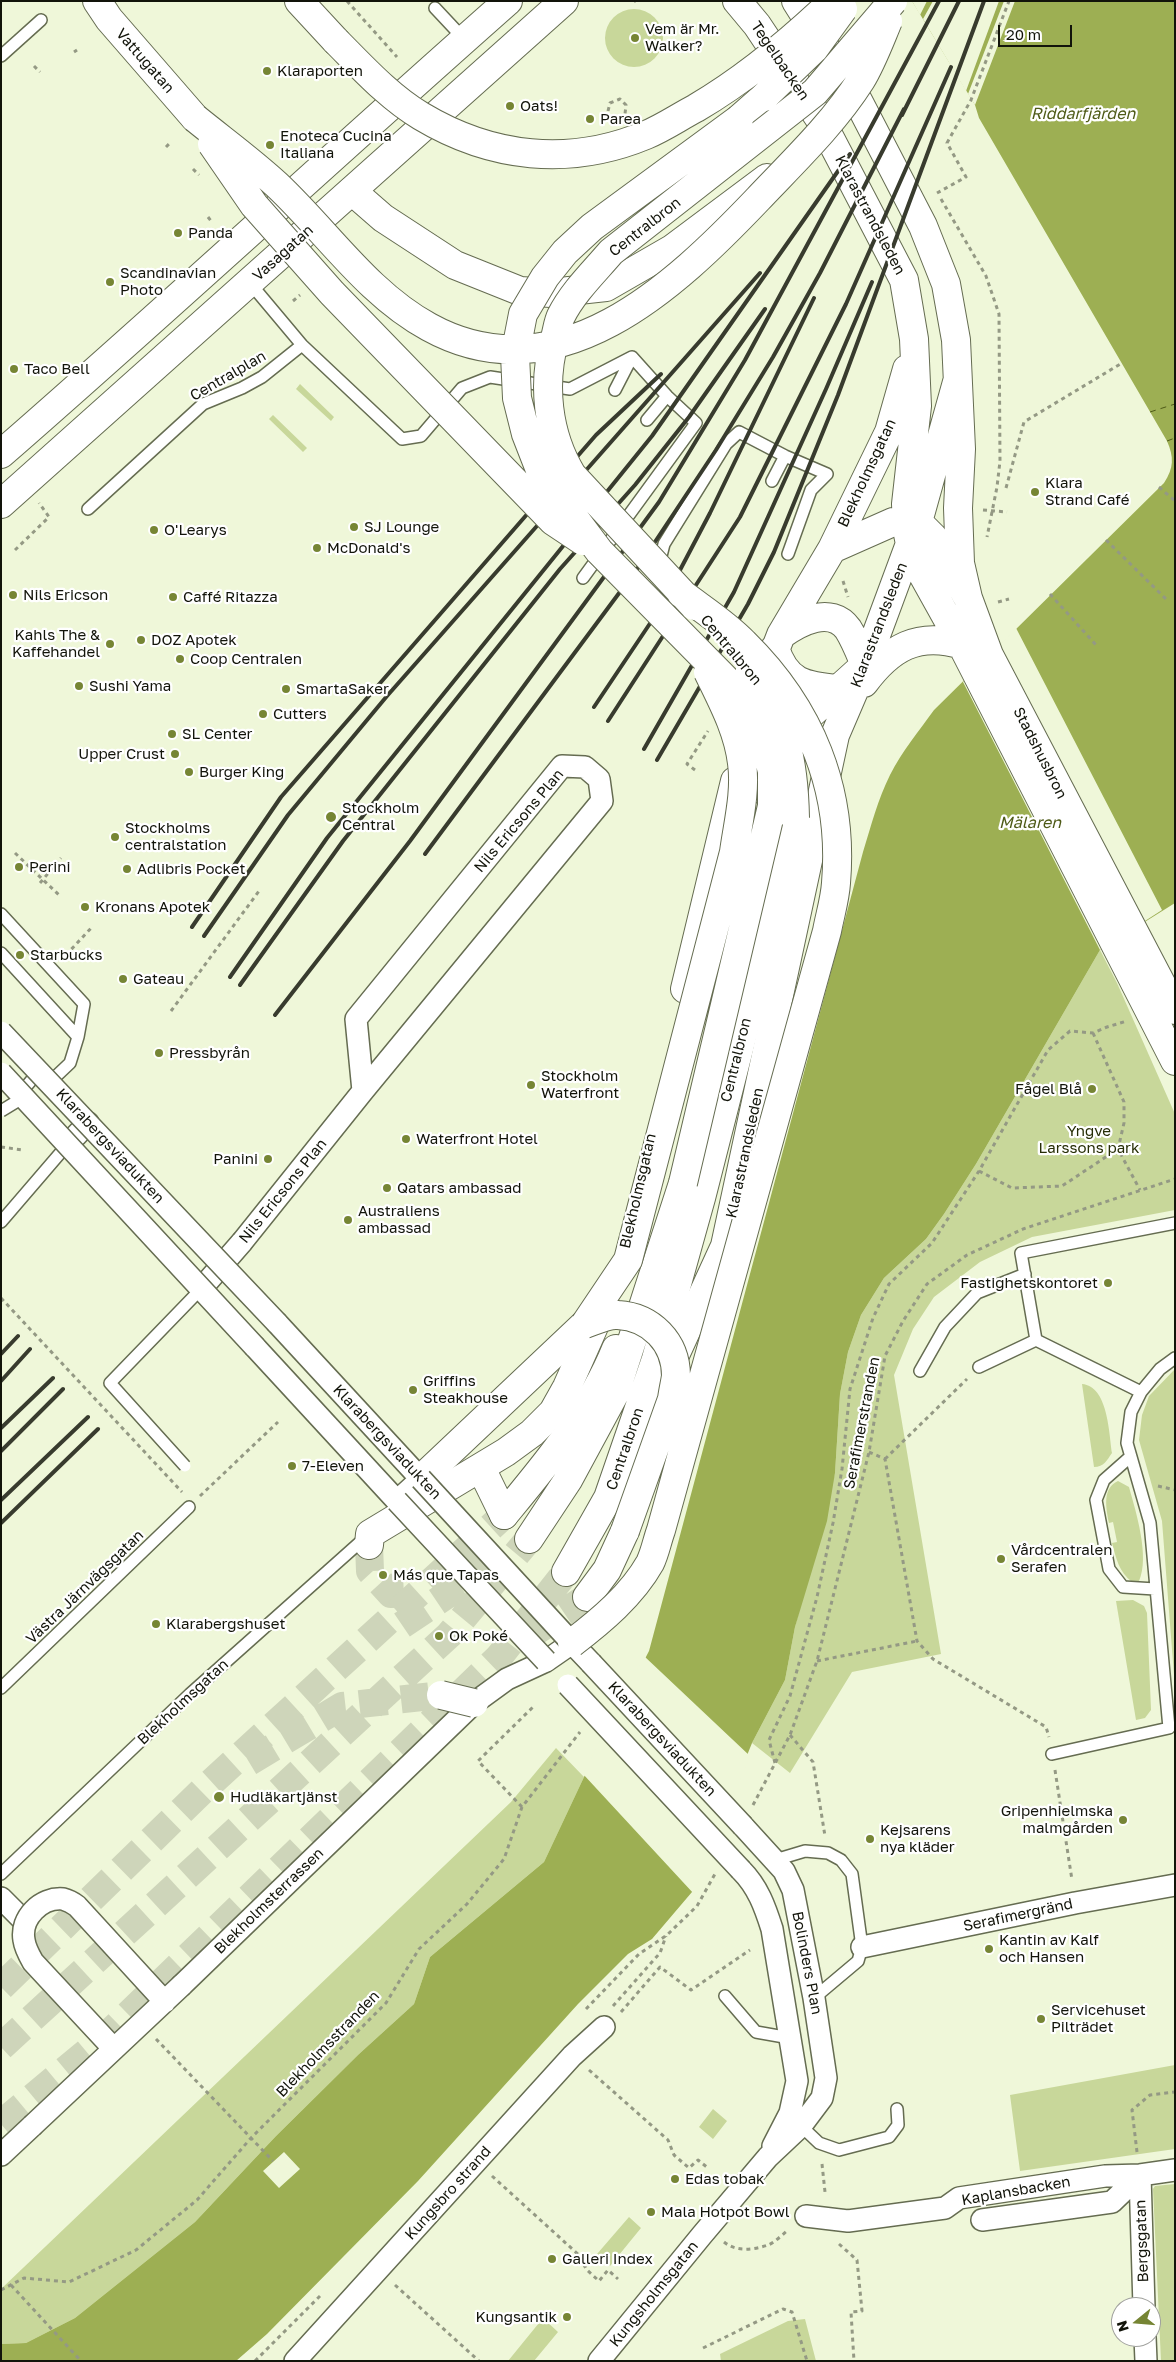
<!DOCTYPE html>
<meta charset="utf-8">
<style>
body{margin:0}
#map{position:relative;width:1176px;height:2362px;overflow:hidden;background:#eff7d9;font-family:"Golos Text",sans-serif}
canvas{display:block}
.frame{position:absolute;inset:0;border:2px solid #12140a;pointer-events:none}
.north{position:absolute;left:1111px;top:2297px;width:50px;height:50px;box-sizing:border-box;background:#fff;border:1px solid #a0a19d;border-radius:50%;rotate:253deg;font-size:14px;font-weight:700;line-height:20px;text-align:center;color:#12140a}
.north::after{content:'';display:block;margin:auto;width:18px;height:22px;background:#768534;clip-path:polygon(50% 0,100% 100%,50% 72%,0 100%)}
.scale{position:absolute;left:998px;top:25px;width:74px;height:22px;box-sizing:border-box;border:2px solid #12140a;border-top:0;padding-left:6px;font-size:15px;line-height:18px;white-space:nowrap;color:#12140a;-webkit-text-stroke:4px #fff;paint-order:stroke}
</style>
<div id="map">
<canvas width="1176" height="2362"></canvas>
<div class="frame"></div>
<div class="north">N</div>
<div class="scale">20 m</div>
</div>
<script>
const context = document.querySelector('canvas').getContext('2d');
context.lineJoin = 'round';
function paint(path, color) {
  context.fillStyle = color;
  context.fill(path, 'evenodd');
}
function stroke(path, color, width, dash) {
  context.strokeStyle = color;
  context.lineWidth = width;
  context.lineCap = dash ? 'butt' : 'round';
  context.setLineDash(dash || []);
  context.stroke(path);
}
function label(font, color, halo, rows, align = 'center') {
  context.font = font + ' "Golos Text",sans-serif';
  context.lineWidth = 4.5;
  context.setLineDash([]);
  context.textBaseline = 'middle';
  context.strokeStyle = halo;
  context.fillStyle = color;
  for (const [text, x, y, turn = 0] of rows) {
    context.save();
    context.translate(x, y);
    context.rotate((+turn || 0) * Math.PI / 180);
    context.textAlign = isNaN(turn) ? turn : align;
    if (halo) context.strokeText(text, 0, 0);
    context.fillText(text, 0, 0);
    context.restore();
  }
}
paint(new Path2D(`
 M605 38a29 29 0 1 1 58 0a29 29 0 1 1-58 0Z
 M300 384 334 417 331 421 296 389Z
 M273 415 307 448 303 452 269 419Z
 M1100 950 1117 983 1175 1114V1210L1032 1237 980 1262 934 1297 913 1329 894 1375 941 1654 852 1672 790 1773 752 1743 785 1680 795 1627 835 1473 840 1394 848 1352 861 1315 884 1278 926 1239 944 1214 976 1164Z
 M1175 1369V1688L1162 1521 1139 1440 1142 1415 1149 1396Z
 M1082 1384C1108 1386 1109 1433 1112 1453 1107 1460 1104 1467 1094 1467Z
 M1118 1481 1129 1487C1136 1512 1150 1557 1139 1581L1132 1582C1119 1572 1116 1558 1112 1543L1117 1542 1113 1522 1109 1523C1106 1508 1102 1488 1118 1481Z
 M1133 1600 1144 1606 1147 1613 1151 1710 1145 1718 1136 1720 1116 1601Z
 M556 1748 584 1777 544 1862 430 1957 414 2004 359 2054 276 2136 195 2222 75 2318 26 2343 1 2344V2289L511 1802Z
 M1175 2065V2149L1020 2171 1010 2095Z
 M713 2109 727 2121 713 2139 699 2127Z
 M1175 2184V2361H1161L1153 2189 1155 2186Z
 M629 2217 641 2228 610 2266 597 2254Z
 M543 2318 558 2332 534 2361H508Z
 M805 2319 816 2361H721L720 2354 788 2321Z`), '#c8d79a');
paint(new Path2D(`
 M912 1H1175V903L1100 950 976 1164 944 1214 926 1239 884 1278 861 1315 848 1352 840 1394 835 1473 827 1521 795 1627 785 1680 752 1743 692 1892 652 1939 628 1954 578 2004 418 2181 267 2334 236 2361H1V2344L26 2343 75 2318 195 2222 276 2136 359 2054 414 2004 430 1957 544 1862 584 1777 649 1651 863 852C871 826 878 799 890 775 902 751 919 731 934 710L1164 483C1174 468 1174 457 1167 441L979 118 975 105Z`), '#9daf53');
paint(new Path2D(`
 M912 1H927L920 15Z
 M933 1H999L966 91 923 19Z
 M1004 1H1015L975 105 968 94Z
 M1016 628 1162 910 1100 950 963 682Z
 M644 1656 750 1756 694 1894 583 1774Z
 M284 2152 300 2169 279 2188 263 2171Z`), '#eff7d9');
stroke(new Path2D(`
 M1150 412 1175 404
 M1167 441 1175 438`), '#4f5b18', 1, [6, 5]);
stroke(new Path2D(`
 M369 1545 370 1571 391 1594 416 1593`), '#ced5ba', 28, [28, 14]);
stroke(new Path2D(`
 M402 1625 491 1565
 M529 1636 587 1597
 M249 1762 342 1706 441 1695
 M1 1987 202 1791 504 1515
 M1 2047 449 1635 529 1539
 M1 2124 105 2037 499 1657 566 1572`), '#ced5ba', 28, [28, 14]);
const lane = new Path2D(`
 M435 8 465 40
 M1 56 41 20
 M250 283 302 345 402 439 421 436 462 388 490 377 570 389 632 357
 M647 420 667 396
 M772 481 785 456
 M88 509 203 404 242 388 262 377 302 345
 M660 560 664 544 726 444 739 432 785 456 827 474 811 490 788 554
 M583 578 696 423 667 396 632 357 615 390
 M1 914 84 1004 78 1037
 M1 953 78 1037 70 1063 50 1082
 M18 1096 35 1076
 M1 1222 68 1144
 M979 1367 1036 1340
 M920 1371 945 1327 977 1293 1025 1274
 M1141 1392 1036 1340 1021 1253 1175 1223
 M1130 1457 1104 1480 1096 1500 1109 1569 1123 1587 1155 1589
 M1 1688 189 1507
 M1052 1754 1169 1728 1150 1523 1127 1443 1131 1412 1141 1392 1160 1369 1175 1358
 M775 1860 805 1851 828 1853 841 1860 852 1874 862 1947 858 1961 814 1998
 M1 1874 190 1694 367 1536
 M725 1996 756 2032 790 2038
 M799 2124 819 2143 839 2150 889 2137 898 2125 897 2109`);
const street = new Path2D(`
 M68 1144 88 1123
 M201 1289 242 1242
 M255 1347 397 1501 421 1479 277 1323
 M741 1870C758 1887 765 1907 772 1929L797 2081 790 2113 773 2146
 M1 1898 25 1922
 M862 1947 1075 1903 1175 1885
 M182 1985 474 1703 507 1679 546 1661 572 1643 591 1663
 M1 2155 32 2126
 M1140 2175 1144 2307
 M806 2216 848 2221 945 2208 959 2198 1105 2176 1140 2175 1175 2170
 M982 2220 1112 2202 1140 2175
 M1145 2337 1146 2361
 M295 2361 572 2056 604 2027
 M599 2361 702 2235 768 2157 801 2126 822 2098 826 2078 814 1998 793 1890 784 1871 743 1826`);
const secondary = new Path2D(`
 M97 1 109 19 195 118
 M299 1 336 41
 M737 1 757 25 821 121 904 280 914 339 917 406 906 504 907 529 910 544 923 575 962 645 1175 1061
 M796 1 854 93 923 226 946 284 956 340 961 449 958 508 960 563 968 598 989 655 1175 1010
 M1 454C172 305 338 151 508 1
 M1 504 564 1
 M832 549 889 432 907 369
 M775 648C786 683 805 686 838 689
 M864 683C890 648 918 631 962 645
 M760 689 781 635 832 549 893 522H918L933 537 968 598
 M733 809 802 722 865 665C860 653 855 640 848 629 831 605 799 622 781 635
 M685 989 735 781
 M665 1377 725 1246 835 735 865 665 918 522 957 382
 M481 1468 504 1515
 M369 1545 370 1534 506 1452 532 1433 553 1412 567 1387 603 1306`);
const highway = new Path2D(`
 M739 119 764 97
 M352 191 383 218 455 265 520 291 551 293 606 287 672 249 767 178
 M421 1479 585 1324
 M504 1515C546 1464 591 1411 616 1349
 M529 1539 568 1480 615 1393 683 1183
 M566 1572 608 1498 656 1359 701 1198 789 852 795 818
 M587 1597 607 1570 625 1531`);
stroke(lane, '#656c51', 14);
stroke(street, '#656c51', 24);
stroke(secondary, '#656c51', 30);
stroke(highway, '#656c51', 30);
stroke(new Path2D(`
 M347 1 397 57
 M635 1 636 2
 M74 52 77 50
 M34 66 40 72
 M608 111 610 103 620 99 626 105 625 114
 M166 147 169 144
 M937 193 966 177 947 143 971 100 1009 1
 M941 199 986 276 999 314 1000 461 997 487 987 537
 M208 217 211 221
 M293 301 300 295
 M1159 487 1175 501
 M1006 488 1024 422 1122 363
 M983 510 1007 512
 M1106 540 1168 601
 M15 550 49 517 39 503
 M843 581 848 597
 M1050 594 1096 645
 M998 602 1009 599
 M695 770 687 764 708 731
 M15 853 59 895
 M40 883 61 858
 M66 955 93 926
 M171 1011 259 891
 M1093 1033 1124 1102V1123L1118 1149 1140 1190
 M979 1171 1012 1188 1062 1186 1118 1149
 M1 1298 182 1492
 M869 1452 885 1459 917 1641 933 1659 1046 1727 1049 1737
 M885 1459 967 1379
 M1158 1486 1175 1490
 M200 1496 278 1422
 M817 1661 917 1641
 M790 1735 813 1762 825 1836
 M775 1763 769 1740 790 1696 817 1597 833 1523 842 1469 850 1389 873 1318 889 1284 932 1243 979 1171 1048 1050 1070 1031 1093 1033 1107 1027 1127 1021
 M1055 1770 1072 1880
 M753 1805 790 1735 817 1661 869 1452 885 1356 903 1321 927 1284 967 1255 1023 1229 1175 1179
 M522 1807 478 1761 533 1707
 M613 2006 660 1953 666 1936
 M586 2009 639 1954 667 1935 697 1906 715 1874
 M621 2012 660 1967 691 1990 750 1950
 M156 2039 273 2161
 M589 2070 668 2140 674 2155 689 2168 698 2160 708 2168
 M1137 2152 1132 2110 1150 2095 1175 2092
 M822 2164 825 2192 824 2194
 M492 2176 580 2256 586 2269 599 2281 608 2270 618 2279
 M724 2242C736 2252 753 2250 768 2245 774 2243 782 2235 788 2230
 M839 2244 857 2260 862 2311 851 2312 854 2361
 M11 2285 81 2361
 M395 2285 479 2361
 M1 2290 24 2278 69 2282 136 2250 197 2200 251 2138 386 2003 419 1949 467 1904 504 1859 522 1807 580 1732
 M703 2348 783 2309 792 2312 807 2361
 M255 2361 320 2296`), '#949984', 3, [4, 4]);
stroke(lane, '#fff', 11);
stroke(street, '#fff', 21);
stroke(secondary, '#fff', 28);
stroke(highway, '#fff', 28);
stroke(new Path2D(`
 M902 115 959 1
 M594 707 659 610 710 513 814 298
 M608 721 740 517 846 304 951 67
 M644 749 734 592 826 389 872 282
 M657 760 748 604 774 552 838 395 984 1
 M425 854 637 569 716 450 773 357 820 273 904 109
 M192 927 281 797 596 435 661 374
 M204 936 288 815 387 696 760 273
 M230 977 327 838 652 436 850 154
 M240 985 343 841 560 569 635 485 689 417 765 309
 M275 1015 410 841 659 502 745 360 939 1
 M1 1354 18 1336
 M1 1381 30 1349
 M1 1428 53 1378
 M1 1451 63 1389
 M1 1500 88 1417
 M1 1523 98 1429`), '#383b2e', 4);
const laneBridge = new Path2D(`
 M1 1111 24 1097
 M185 1466 110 1383 201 1289`);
const streetBridge = new Path2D(`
 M1 1032 277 1323
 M1 1073 255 1347
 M242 1242 363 1091 602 801 599 779 585 767 562 766 356 1019 363 1091
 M421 1479 572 1643
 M397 1501 546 1661
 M591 1663 743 1826
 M568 1685 741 1870
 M114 2049 33 1962C29 1955 25 1948 24 1940 20 1918 41 1897 63 1899 67 1900 73 1903 77 1906L165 2002
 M32 2126 182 1985`);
const highwayBridge = new Path2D(`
 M336 41C362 67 389 97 421 116 491 158 569 167 646 135 663 128 679 117 696 108 747 78 790 42 833 1
 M764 97 814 49 843 9
 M195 118C222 140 251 161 277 185 327 232 368 294 429 327 558 398 675 286 758 199 794 161 833 124 861 80 872 62 880 40 888 21
 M212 144 254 205 332 293 553 521 583 541
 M694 606 572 475C547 434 542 383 555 338 557 331 558 322 561 316 573 292 594 272 611 252L815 92 893 1
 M750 670C785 716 794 762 795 818
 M683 1183 772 806V771L763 739 743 697 599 551 569 511 540 470 526 434 517 398 515 355 523 314 545 277 565 252 592 227 739 119
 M585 1324 628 1260 734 852C738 823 746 792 742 763 738 730 722 701 708 672
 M585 1324C594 1321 608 1314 618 1315 651 1317 676 1342 676 1376 675 1383 673 1391 672 1399L625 1531
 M572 1643C601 1621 632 1595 650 1563 655 1553 657 1541 661 1530L827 931C830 915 835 899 836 883 844 789 810 708 744 643 726 624 702 609 681 593
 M441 1695 474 1703`);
stroke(laneBridge, '#656c51', 14, []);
stroke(streetBridge, '#656c51', 24, []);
stroke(highwayBridge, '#656c51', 30, []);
stroke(new Path2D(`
 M193 169 199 175
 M1 1147 23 1150`), '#949984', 3, [4, 4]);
stroke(laneBridge, '#fff', 11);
stroke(streetBridge, '#fff', 21);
stroke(highwayBridge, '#fff', 28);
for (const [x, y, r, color] of [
 [635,38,5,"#768534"],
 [267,71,5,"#768534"],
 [510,106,5,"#768534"],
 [590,119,5,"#768534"],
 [270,145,5,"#768534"],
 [178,233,5,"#768534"],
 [110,282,5,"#768534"],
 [14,369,5,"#768534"],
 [1035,492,5,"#768534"],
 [354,527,5,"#768534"],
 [154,530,5,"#768534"],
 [317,548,5,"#768534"],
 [13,595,5,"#768534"],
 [173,597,5,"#768534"],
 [141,640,5,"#768534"],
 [110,644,5,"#768534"],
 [180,659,5,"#768534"],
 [79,686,5,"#768534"],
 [286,689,5,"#768534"],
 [263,714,5,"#768534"],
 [172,734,5,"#768534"],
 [175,754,5,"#768534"],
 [189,772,5,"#768534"],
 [331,817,6,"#768534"],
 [115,837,5,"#768534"],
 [19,867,5,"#768534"],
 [127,869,5,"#768534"],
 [85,907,5,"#768534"],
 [20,955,5,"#768534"],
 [123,979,5,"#768534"],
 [159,1053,5,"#768534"],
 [531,1085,5,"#768534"],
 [1092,1089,5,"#768534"],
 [406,1139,5,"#768534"],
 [268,1159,5,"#768534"],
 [387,1188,5,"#768534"],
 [348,1220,5,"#768534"],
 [1108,1283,5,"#768534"],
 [413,1390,5,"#768534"],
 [292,1466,5,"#768534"],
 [1001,1559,5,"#768534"],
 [383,1575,5,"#768534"],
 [156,1624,5,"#768534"],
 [439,1636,5,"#768534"],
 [219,1797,6,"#768534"],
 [1123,1820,5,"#768534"],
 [870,1839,5,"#768534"],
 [989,1949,5,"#768534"],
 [1041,2019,5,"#768534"],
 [675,2179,5,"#768534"],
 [651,2212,5,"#768534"],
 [552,2259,5,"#768534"],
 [567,2317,5,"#768534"]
]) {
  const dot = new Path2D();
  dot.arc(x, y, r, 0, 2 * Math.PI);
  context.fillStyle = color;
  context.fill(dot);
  stroke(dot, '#fff', 2);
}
label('15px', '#12140a', '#fff', [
 ["Vem är Mr.",645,29],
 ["Walker?",645,46],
 ["Klaraporten",277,71],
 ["Oats!",520,106],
 ["Parea",600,119],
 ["Enoteca Cucina",280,136],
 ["Italiana",280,153],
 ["Panda",188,233],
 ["Scandinavian",120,273],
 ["Photo",120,290],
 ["Taco Bell",24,369],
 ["Klara",1045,483],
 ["Strand Café",1045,500],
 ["SJ Lounge",364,527],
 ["O'Learys",164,530],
 ["McDonald's",327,548],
 ["Nils Ericson",23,595],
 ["Caffé Ritazza",183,597],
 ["Kahls The &",100,635,"right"],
 ["Kaffehandel",100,652,"right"],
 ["DOZ Apotek",151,640],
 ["Coop Centralen",190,659],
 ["Sushi Yama",89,686],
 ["SmartaSaker",296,689],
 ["Cutters",273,714],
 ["SL Center",182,734],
 ["Upper Crust",165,754,"right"],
 ["Burger King",199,772],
 ["Stockholm",342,808],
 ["Central",342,825],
 ["Stockholms",125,828],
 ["centralstation",125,845],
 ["Perini",29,867],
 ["Adlibris Pocket",137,869],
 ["Kronans Apotek",95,907],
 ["Starbucks",30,955],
 ["Gateau",133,979],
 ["Pressbyrån",169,1053],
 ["Stockholm",541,1076],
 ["Waterfront",541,1093],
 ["Fågel Blå",1082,1089,"right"],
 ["Waterfront Hotel",416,1139],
 ["Panini",258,1159,"right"],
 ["Qatars ambassad",397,1188],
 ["Australiens",358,1211],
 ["ambassad",358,1228],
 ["Fastighetskontoret",1098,1283,"right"],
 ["Griffins",423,1381],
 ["Steakhouse",423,1398],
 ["7-Eleven",302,1466],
 ["Vårdcentralen",1011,1550],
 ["Serafen",1011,1567],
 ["Más que Tapas",393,1575],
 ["Klarabergshuset",166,1624],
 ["Ok Poké",449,1636],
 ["Hudläkartjänst",230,1797],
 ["Gripenhielmska",1113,1811,"right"],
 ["malmgården",1113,1828,"right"],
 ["Kejsarens",880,1830],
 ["nya kläder",880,1847],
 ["Kantin av Kalf",999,1940],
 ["och Hansen",999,1957],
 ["Servicehuset",1051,2010],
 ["Pilträdet",1051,2027],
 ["Edas tobak",685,2179],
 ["Mala Hotpot Bowl",661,2212],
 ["Galleri Index",562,2259],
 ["Kungsantik",557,2317,"right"]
], 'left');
label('15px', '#12140a', '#fff', [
 ["Vattugatan",145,61,49],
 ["Tegelbacken",780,61,56],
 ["Klarastrandsleden",870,215,62],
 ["Centralbron",645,227,-38],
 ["Vasagatan",283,253,-42],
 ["Centralplan",228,376,-30],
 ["Blekholmsgatan",867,473,-65],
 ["Klarastrandsleden",879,625,-69],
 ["Centralbron",731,650,50],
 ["Stadshusbron",1040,753,63],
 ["Nils Ericsons Plan",519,821,-50],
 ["Centralbron",736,1060,-76],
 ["Klarabergsviadukten",110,1146,47],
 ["Klarastrandsleden",745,1153,-78],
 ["Nils Ericsons Plan",283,1191,-51],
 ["Blekholmsgatan",638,1191,-77],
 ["Serafimerstranden",862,1423,-79],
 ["Klarabergsviadukten",387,1442,47],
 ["Centralbron",625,1449,-71],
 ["Västra Järnvägsgatan",85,1587,-44],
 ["Blekholmsgatan",183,1702,-43],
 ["Klarabergsviadukten",662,1739,47],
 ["Blekholmsterrassen",269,1901,-44],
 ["Serafimergränd",1018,1915,-12],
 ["Bolinders Plan",807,1963,79],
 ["Blekholmsstranden",328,2044,-46],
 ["Kaplansbacken",1016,2191,-10],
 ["Kungsbro strand",448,2193,-48],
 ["Bergsgatan",1142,2241,-92],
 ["Kungsholmsgatan",654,2294,-51]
]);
label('15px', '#262d05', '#fff', [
 ["Yngve",1089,1131],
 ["Larssons park",1089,1148]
]);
label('italic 16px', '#4f5b18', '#fff', [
 ["Riddarfjärden",1083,114],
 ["Mälaren",1030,823]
]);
</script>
